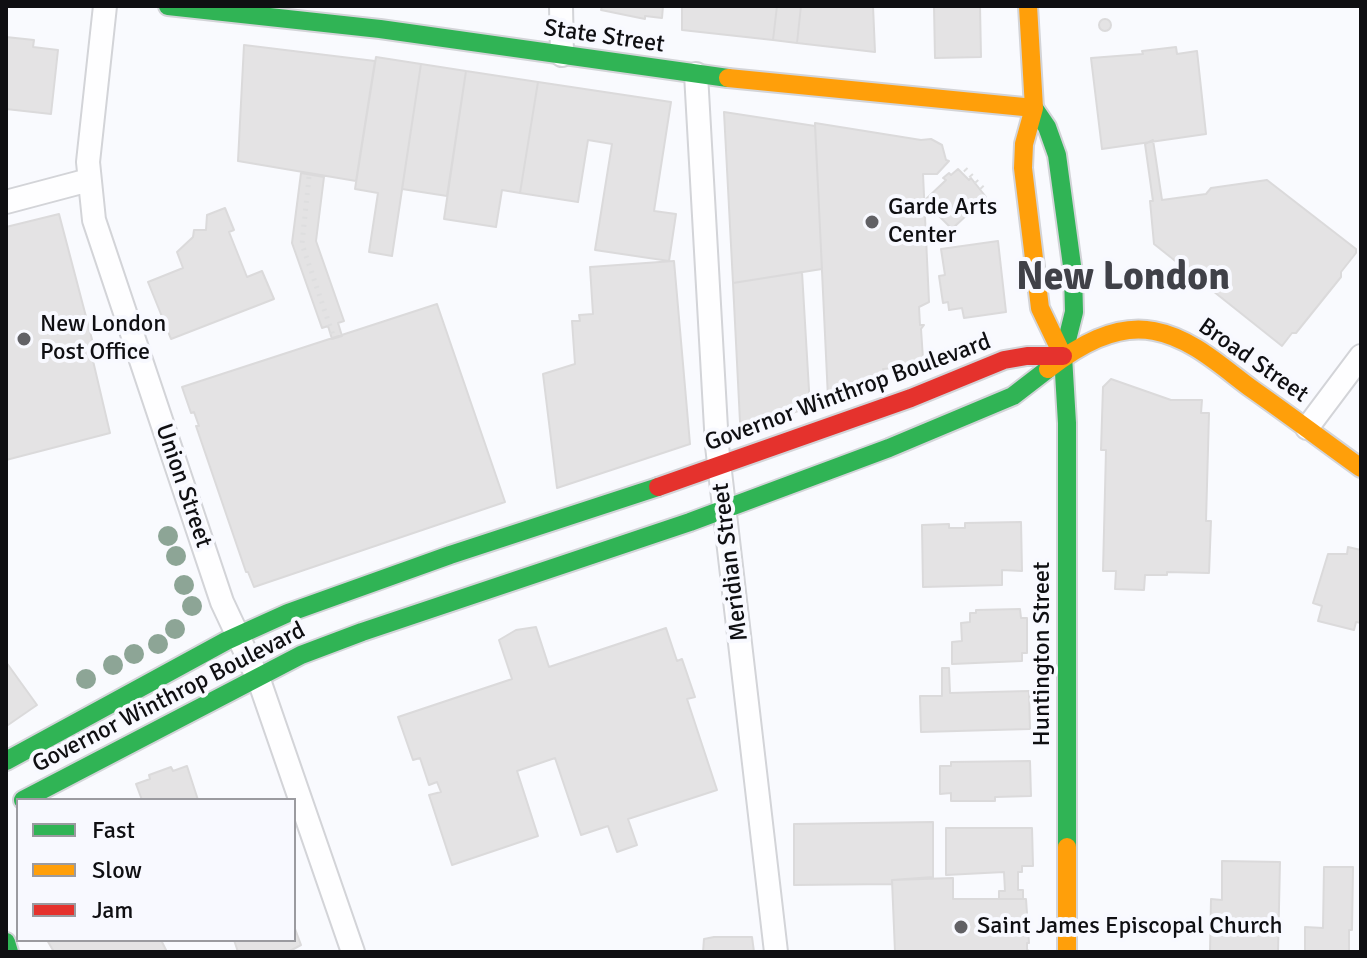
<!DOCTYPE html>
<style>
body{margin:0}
#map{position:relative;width:1367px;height:958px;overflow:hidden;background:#f9fafe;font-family:Signika,sans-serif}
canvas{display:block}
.frame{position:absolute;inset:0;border:8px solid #0f0f12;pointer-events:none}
.legend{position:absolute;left:16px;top:798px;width:280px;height:144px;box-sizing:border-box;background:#f8f9ff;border:2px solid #9b9ba0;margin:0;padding:10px 14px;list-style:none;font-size:24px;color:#0f0f12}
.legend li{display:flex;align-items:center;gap:16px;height:40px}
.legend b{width:40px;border:2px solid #9b9ba0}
</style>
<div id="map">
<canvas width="1367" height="958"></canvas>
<div class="frame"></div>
<ul class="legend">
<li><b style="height:10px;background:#30b455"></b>Fast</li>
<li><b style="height:10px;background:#ff9f0a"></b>Slow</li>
<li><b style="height:10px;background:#e5322d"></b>Jam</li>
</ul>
</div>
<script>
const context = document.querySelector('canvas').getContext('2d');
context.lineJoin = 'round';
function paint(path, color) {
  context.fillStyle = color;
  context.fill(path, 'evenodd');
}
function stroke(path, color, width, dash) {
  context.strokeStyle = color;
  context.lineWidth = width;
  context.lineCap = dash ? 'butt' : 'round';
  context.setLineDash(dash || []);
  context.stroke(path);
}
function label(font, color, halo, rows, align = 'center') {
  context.font = font + ' Signika,sans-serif';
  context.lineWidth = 8;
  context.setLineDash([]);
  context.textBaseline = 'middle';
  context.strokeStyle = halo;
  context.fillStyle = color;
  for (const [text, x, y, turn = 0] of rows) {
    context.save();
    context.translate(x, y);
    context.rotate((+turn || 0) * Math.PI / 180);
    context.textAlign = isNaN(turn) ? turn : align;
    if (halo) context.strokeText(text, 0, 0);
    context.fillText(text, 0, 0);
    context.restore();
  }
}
const building = new Path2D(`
 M602 6H663L662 18 645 16V19L601 10Z
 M682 6H777L773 40 682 30Z
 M777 6H801L797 43 773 40Z
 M801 6H873L875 52 797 43Z
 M934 6H980L981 57 935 58Z
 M1099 25a6 6 0 1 1 12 0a6 6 0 1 1-12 0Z
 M6 37 34 40 33 47 58 50 51 114 6 109Z
 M244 45 375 61 356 181 238 161Z
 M1176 47 1177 54 1197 51 1206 134 1102 149 1091 58 1143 54 1142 51Z
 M376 57 421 64 392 256 369 252 378 193 355 189Z
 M421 64 466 71 447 196 402 189Z
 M466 71 538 82 520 193 502 190 496 227 444 219Z
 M538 82 671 102 654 211 676 214 669 261 595 250 612 144 588 140 578 202 520 193Z
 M724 112 815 126 822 269 733 283Z
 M815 123 921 140 931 139 942 145 946 160 949 161 937 174H923L929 302 919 307 920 325H924L921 329 923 359 897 368 883 369 884 379 828 398Z
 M1153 140 1162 200 1206 194 1211 188 1267 180 1356 249V253L1341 272V277L1296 333H1292L1282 346 1154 244 1150 201H1153L1145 144Z
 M958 169 969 180 971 178 986 197 952 229 924 201 946 180 943 178 949 173 951 175Z
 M301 173 324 177 316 241 344 321 338 323 342 336 332 339 328 326 322 328 292 243Z
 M225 208 234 230 229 232 247 277 262 271 274 299 171 339 148 282 183 268 177 252 193 237 194 230H206L207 215Z
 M59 214 94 347 90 348 110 433 6 460V227Z
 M998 241 1006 312 964 318 962 308 949 310 948 302 943 303 939 276 945 275 941 249Z
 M674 261 690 444 557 488 543 374 575 364 572 321H580L579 315 593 314 590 267Z
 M802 272 810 407 748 428 740 422 733 283Z
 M437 304 505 502 254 587 248 572H246L196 426H199L194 412 191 413 182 387Z
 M1111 379 1171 400H1202L1201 413H1209L1206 521H1211L1209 573 1167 572V575H1145L1144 590 1115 589 1116 571H1103L1106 450H1101L1103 387Z
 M1021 522 1022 571 1002 570V585L923 587 922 525 949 524V528H965V523Z
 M1348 547 1361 550V623L1356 622 1354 630 1318 621 1322 606 1313 603 1328 554H1347Z
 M1020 609 1021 618H1027V653H1022V661L952 664V642L962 641 961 623 970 622V613H976V610Z
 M536 627 549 667 666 628 677 661 682 659 695 697 687 699 717 790 628 819 637 845 617 852 608 826 581 835 555 758 517 771 538 836 452 865 429 795 441 792 437 782 429 785 420 758 413 760 398 717 512 679 499 640 516 630Z
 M6 662 37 705 8 725 6 722Z
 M942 668H949L950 693 1029 691 1030 729 921 732 920 696H942Z
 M1030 761 1031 796 995 797V801H951V793L940 794V766H951V762Z
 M187 766 198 800H142L136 784 150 779 149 775 171 767 173 771Z
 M933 822V877L892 880V884L794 885V824Z
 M946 828H1032L1033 866H1022V872H1018V890H1023V899H999V891H1005L1004 872 946 875Z
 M1222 861 1280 862 1278 952H1210L1211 899 1222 900Z
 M1324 867H1353L1352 930H1349V952H1305V927L1323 928Z
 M953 878V899H1026L1029 943H1027V950L1031 952H895L892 880Z
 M294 926 301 945 288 952H238L234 940H294Z
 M714 937H752L754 952H703L704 939Z
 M47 940H161L167 952H54Z`);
paint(building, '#e4e3e4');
stroke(building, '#dbdadb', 2);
const street = new Path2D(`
 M105 6 88 162 94 220 222 602 260 683 353 952
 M561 6 562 55
 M696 74 717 446 776 952
 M6 202 89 180
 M1307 428 1361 356`);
const fast = new Path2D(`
 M168 6 380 29 728 78
 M1034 108 1047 127 1057 155 1073 273 1074 312 1063 356
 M1063 356 1067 423V847
 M6 761 226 641 288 613 450 555 658 487
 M23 800 301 655 362 632 690 522 889 448 1013 396 1048 369
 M6 942 9 952`);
const slow = new Path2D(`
 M1028 6 1034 108 1024 144 1023 168 1040 308 1063 356
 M728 78 1034 108
 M1048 369C1077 347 1115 323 1154 331 1192 338 1222 367 1252 389 1289 415 1325 442 1361 468
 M1067 847V952`);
const jam = new Path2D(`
 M658 487 911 398 1004 360 1027 356H1063`);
stroke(street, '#d3d4d8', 26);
stroke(fast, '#d3d4d8', 22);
stroke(slow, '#d3d4d8', 22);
stroke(jam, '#d3d4d8', 22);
stroke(new Path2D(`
 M965 169 985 191
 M309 177 302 244 334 338`), '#dededf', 5, [2, 6]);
stroke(street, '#fefeff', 22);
stroke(fast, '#30b455', 18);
stroke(slow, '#ff9f0a', 18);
stroke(jam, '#e5322d', 18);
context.fillStyle = '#8da596';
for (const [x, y] of [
 [168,536],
 [176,556],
 [184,585],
 [192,606],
 [175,629],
 [158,644],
 [134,654],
 [113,665],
 [86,679]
]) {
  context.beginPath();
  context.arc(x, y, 10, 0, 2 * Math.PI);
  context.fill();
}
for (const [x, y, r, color] of [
 [872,222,8,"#616165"],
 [24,339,8,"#616165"],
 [961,927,8,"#616165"]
]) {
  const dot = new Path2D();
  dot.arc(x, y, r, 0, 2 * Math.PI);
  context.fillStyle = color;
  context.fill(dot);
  stroke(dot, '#f8f9ff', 3);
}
label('24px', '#0f0f12', '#f8f9ff', [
 ["State Street",604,37,8],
 ["Broad Street",1253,361,35],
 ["Governor Winthrop Boulevard",848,393,-20],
 ["Union Street",183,486,71],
 ["Meridian Street",731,562,-97],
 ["Huntington Street",1043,654,-90],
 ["Governor Winthrop Boulevard",169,698,-27]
]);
label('24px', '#0f0f12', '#f8f9ff', [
 ["Garde Arts",888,208],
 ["Center",888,236],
 ["New London",40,325],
 ["Post Office",40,353],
 ["Saint James Episcopal Church",977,927]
], 'left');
label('bold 40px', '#404148', '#f8f9ff', [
 ["New London",1123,278]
]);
</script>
